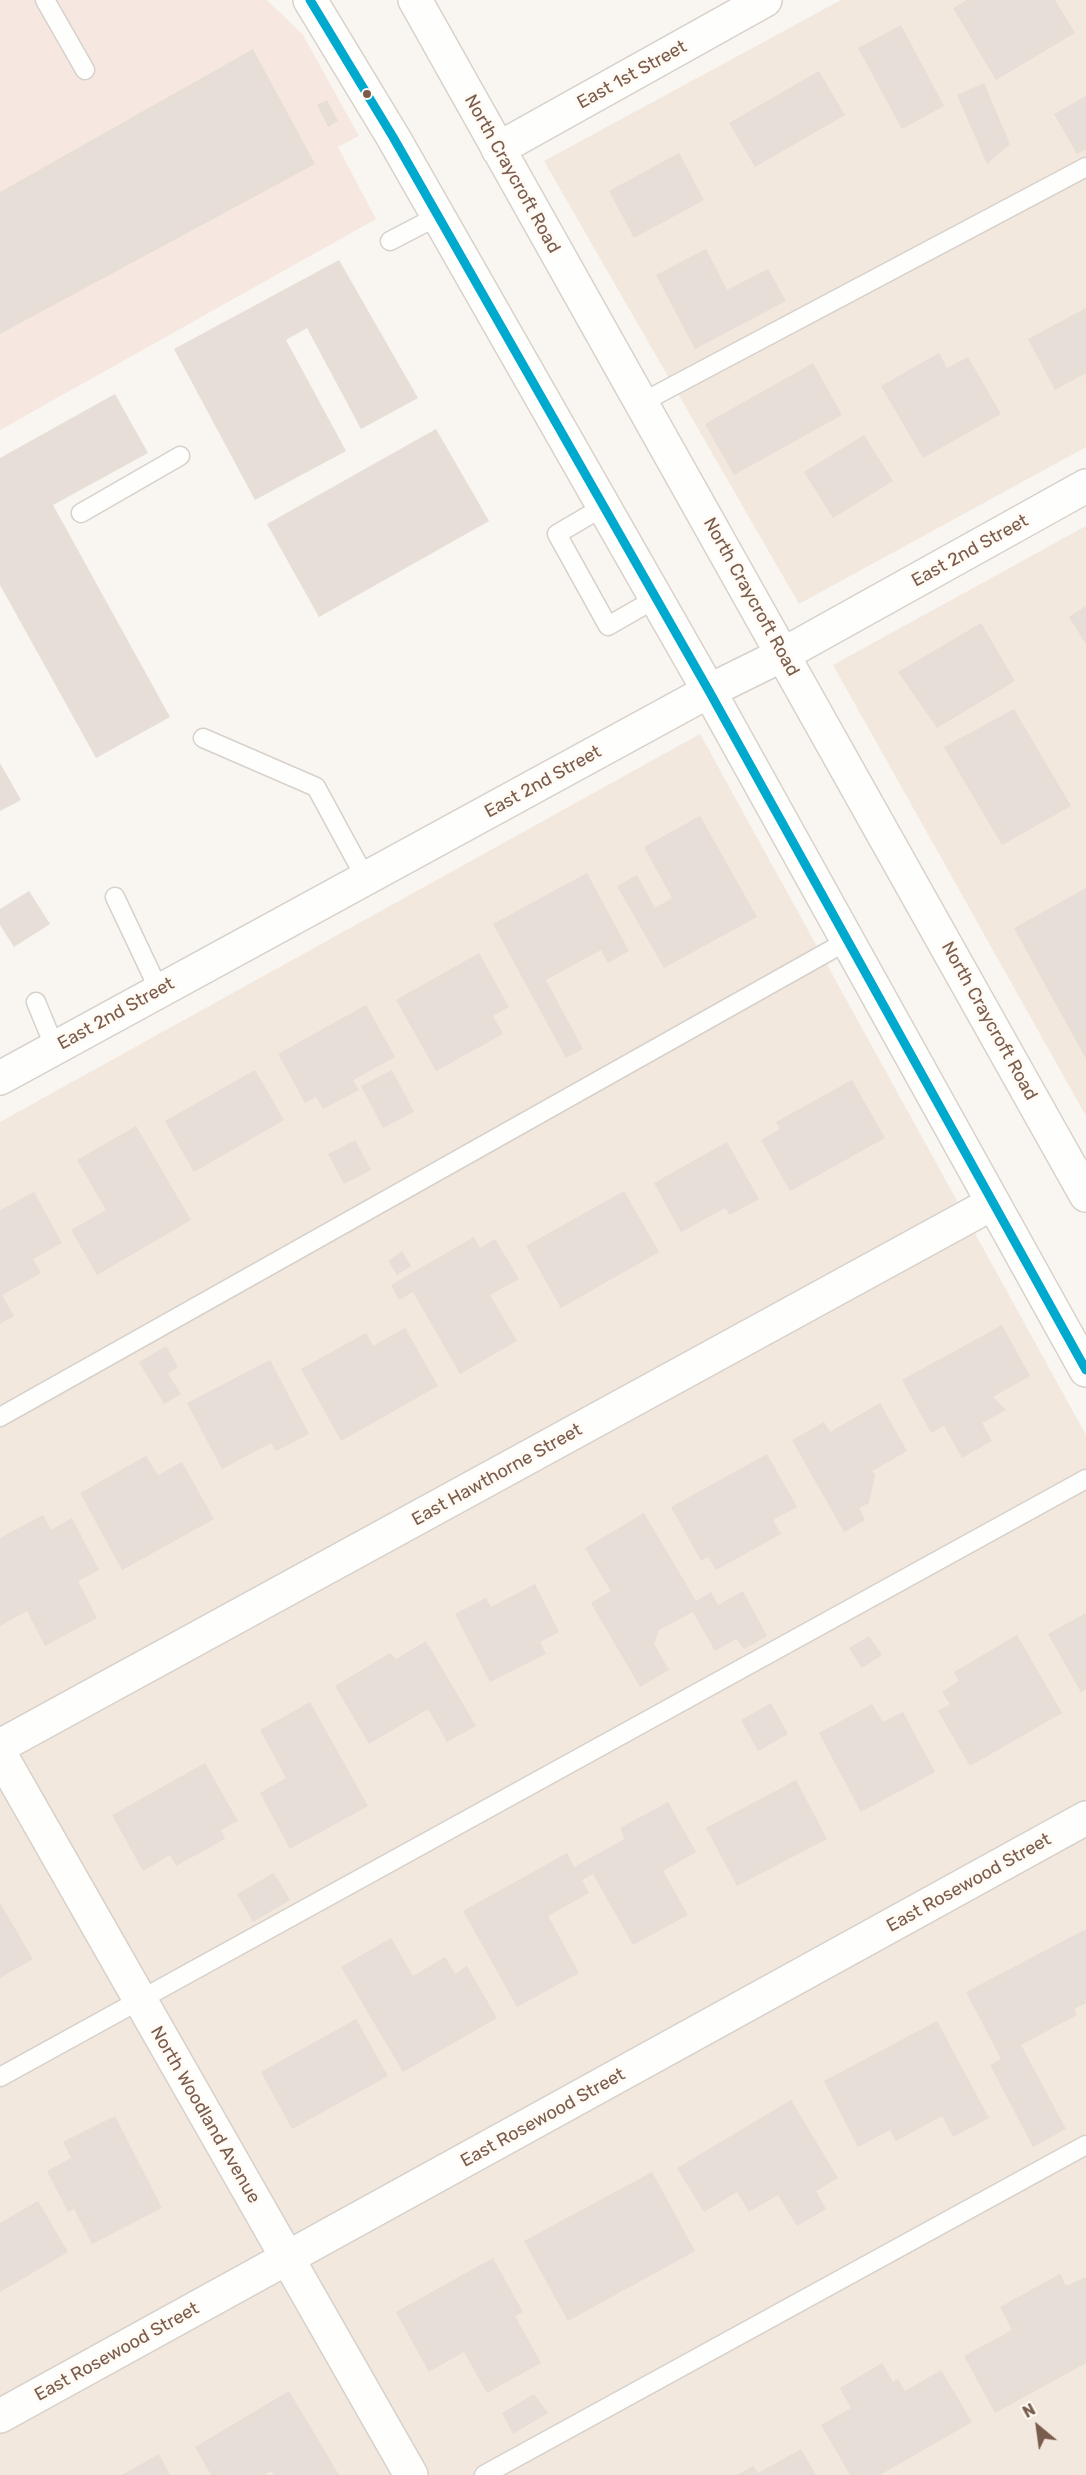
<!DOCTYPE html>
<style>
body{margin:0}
#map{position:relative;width:1086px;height:2475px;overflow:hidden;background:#f9f5f0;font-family:Rubik,sans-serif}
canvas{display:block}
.north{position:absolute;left:1008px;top:2397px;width:60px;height:60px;-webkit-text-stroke:4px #fffaf3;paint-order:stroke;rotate:331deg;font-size:16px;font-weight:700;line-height:24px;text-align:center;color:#7a5c4d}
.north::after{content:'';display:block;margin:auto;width:21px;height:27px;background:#7a5c4d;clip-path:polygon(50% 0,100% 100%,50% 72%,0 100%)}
</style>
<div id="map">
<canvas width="1086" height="2475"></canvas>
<div class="north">N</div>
</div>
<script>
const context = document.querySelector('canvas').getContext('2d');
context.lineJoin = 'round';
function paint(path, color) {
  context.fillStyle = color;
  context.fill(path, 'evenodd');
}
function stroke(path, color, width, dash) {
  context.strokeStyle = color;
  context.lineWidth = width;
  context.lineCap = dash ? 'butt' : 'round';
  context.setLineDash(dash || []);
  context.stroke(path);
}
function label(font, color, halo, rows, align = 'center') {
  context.font = font + ' Rubik,sans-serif';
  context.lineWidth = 5;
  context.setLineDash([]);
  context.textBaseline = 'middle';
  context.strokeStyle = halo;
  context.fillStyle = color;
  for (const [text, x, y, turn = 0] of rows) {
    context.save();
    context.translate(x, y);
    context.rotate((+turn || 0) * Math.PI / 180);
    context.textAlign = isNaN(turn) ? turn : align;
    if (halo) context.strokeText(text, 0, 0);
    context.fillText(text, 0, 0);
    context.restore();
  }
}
paint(new Path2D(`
 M841 0H1086V447L799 604 544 161Z
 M1086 526V1116L833 665Z
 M700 734 1086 1435V2475H0V1122Z`), '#f2e8de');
paint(new Path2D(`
 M0 0H267L303 35 359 136 338 147 376 219 0 430Z`), '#f6e8e1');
paint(new Path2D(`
 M967 0H1055L1075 33 996 80 953 8Z
 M901 25 944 106 902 129 858 48Z
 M253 49 315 164 0 334V192Z
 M819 71 845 115 755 167 729 123Z
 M984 83 1010 144 987 164 957 95Z
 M1086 96V149L1077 154 1054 114Z
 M327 100 338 121 328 127 317 105Z
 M679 153 704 200 634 238 609 191Z
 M706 249 727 290 768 269 786 301 695 349 656 275Z
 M339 260 418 398 361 429 307 328 286 340 346 451 255 500 174 349Z
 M1086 308V373L1055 390 1028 339Z
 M939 353 947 368 968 357 1001 414 923 458 881 386Z
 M813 363 842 415 734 475 705 424Z
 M115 394 148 453 53 505 170 717 96 758 0 585V458Z
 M436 429 489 521 319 617 267 524Z
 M864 435 893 481 833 518 804 472Z
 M1086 606V644L1069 617Z
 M981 623 1015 681 937 728 898 672Z
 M1014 709 1071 806 1002 845 944 747Z
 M0 763 21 800 0 811Z
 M700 816 757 917 664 968 617 886 637 875 655 908 672 898 644 847Z
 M587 873 629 951 608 963 601 950 546 980 583 1049 566 1058 493 924Z
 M1086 888V1059L1014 928Z
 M29 891 50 924 14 947 0 925V909Z
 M479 953 509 1007 493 1016 503 1034 436 1071 396 1000Z
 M366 1005 395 1057 353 1080 359 1090 323 1109 316 1097 305 1103 278 1054Z
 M255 1070 284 1120 194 1172 165 1121Z
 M392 1070 414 1112 383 1128 361 1086Z
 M852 1080 885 1138 790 1191 761 1140 780 1129 776 1122Z
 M136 1126 191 1220 97 1275 71 1230 106 1210 77 1160Z
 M355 1140 371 1170 344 1184 328 1154Z
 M727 1142 759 1199 730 1215 725 1208 681 1232 654 1183Z
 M624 1191 659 1252 561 1308 526 1246Z
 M34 1192 62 1243 33 1259 41 1273 2 1295 14 1316 0 1324V1210Z
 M474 1237 480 1248 495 1239 519 1279 490 1295 517 1341 460 1374 413 1292 399 1300 391 1285Z
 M402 1251 411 1266 397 1275 388 1261Z
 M1002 1325 1030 1376 993 1397 1006 1410 982 1423 992 1441 962 1458 944 1426 931 1433 902 1380Z
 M405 1328 438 1386 341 1441 301 1369 366 1333 373 1346Z
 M166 1346 178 1367 168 1374 181 1394 164 1404 139 1362Z
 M270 1360 309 1434 276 1451 271 1443 222 1469 187 1403Z
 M880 1403 907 1451 872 1471 875 1475 869 1503 859 1508 865 1520 844 1532 792 1440 824 1422 830 1432Z
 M767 1454 797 1507 773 1520 781 1534 716 1570 708 1557 701 1561 671 1507Z
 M146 1456 158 1475 182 1462 214 1519 122 1570 80 1493Z
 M644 1513 696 1601 711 1592 718 1605 743 1591 767 1636 744 1649 736 1639 715 1651 693 1612 659 1630 654 1644 669 1670 640 1687 591 1603 611 1591 585 1548Z
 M43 1515 51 1530 72 1518 99 1570 78 1581 97 1618 45 1646 27 1611 0 1626V1538Z
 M535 1584 559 1632 540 1642 546 1654 490 1682 455 1614 486 1598 491 1607Z
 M1086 1613V1689L1081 1692 1048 1634Z
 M1017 1635 1062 1713 970 1766 938 1711 950 1704 942 1692 959 1681 954 1672Z
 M869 1636 882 1655 862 1668 849 1648Z
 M426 1641 476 1726 447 1742 428 1709 369 1744 335 1686 390 1653 396 1659Z
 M310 1702 368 1806 290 1849 260 1793 286 1778 260 1730Z
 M771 1703 788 1734 758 1751 741 1720Z
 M872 1704 883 1722 903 1712 935 1772 861 1812 819 1733Z
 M205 1763 238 1821 221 1830 225 1839 176 1866 170 1855 143 1871 112 1815Z
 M796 1780 827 1839 737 1886 706 1828Z
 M668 1802 696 1852 663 1871 688 1915 633 1945 593 1874 582 1880 589 1893 548 1916 579 1973 517 2007 463 1911 567 1853 574 1867 625 1839 620 1828Z
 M274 1873 290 1900 253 1922 237 1894Z
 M0 1903 33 1959 0 1978Z
 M1086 1929V2003L1074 2009 1077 2015 1021 2045 1066 2129 1033 2147 990 2065 1001 2059 966 1992Z
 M391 1938 413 1976 445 1957 455 1974 467 1966 497 2018 403 2072 341 1967Z
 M356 2019 388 2076 292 2129 261 2072Z
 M937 2021 989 2118 953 2137 942 2116 896 2141 890 2130 858 2147 824 2081Z
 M791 2100 838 2178 816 2191 826 2209 797 2226 778 2195 749 2212 737 2192 704 2212 677 2168Z
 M115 2116 162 2208 92 2244 74 2209 68 2212 47 2171 71 2158 63 2142Z
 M652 2172 695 2251 568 2321 524 2241Z
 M38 2201 68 2252 0 2292V2223Z
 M493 2258 523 2312 515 2316 541 2363 487 2393 464 2352 429 2372 396 2312Z
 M1060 2274 1066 2286 1086 2277V2363L995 2413 964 2356 1012 2330 1000 2307Z
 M882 2363 893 2382 898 2379 905 2391 941 2370 972 2422 880 2475H850L821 2425 851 2408 840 2388Z
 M289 2391 339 2475H274L271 2471 264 2475H211L195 2447Z
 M534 2394 548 2413 513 2434 502 2413Z
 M801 2449 816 2475H737L753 2466 758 2473Z
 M159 2454 170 2475H122Z`), '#e6ded7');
const service = new Path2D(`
 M45 0 85 70
 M390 241 438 216
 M641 403 1086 167
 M603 507 557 534 608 626 655 599
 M81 513 180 456
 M203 738 316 787 366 879
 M115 897 159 990
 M36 1002 55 1048
 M0 1417 847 941
 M0 2077 1086 1479
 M484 2475 1086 2145`);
const minor = new Path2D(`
 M498 149 765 0
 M0 1078 709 691 784 654 1086 486
 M0 1746 993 1203
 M0 1754 411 2475
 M0 2416 1086 1818`);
const secondary = new Path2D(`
 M310 0 393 137 709 691 1086 1370
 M415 0 1086 1195`);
stroke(service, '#d7d1cb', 21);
stroke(minor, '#d7d1cb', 36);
stroke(secondary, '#d9d2cb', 36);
stroke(service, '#fefefd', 18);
stroke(minor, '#fefefd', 33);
stroke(secondary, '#fefefd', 33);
stroke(new Path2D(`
 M310 0 393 137 709 691 1086 1370`), '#00a9ce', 9);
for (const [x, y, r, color] of [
 [367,94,5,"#7a5c4d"]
]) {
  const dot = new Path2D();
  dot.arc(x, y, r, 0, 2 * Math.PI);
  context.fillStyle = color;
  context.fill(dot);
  stroke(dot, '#fffaf3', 2);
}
label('18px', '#7a5c4d', '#fffaf3', [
 ["East 1st Street",632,75,-29],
 ["North Craycroft Road",512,174,61],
 ["East 2nd Street",970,551,-29],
 ["North Craycroft Road",751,597,61],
 ["East 2nd Street",543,782,-29],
 ["East 2nd Street",116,1014,-29],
 ["North Craycroft Road",989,1021,61],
 ["East Hawthorne Street",497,1475,-29],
 ["East Rosewood Street",969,1883,-29],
 ["North Woodland Avenue",205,2115,60],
 ["East Rosewood Street",543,2118,-29],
 ["East Rosewood Street",117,2352,-29]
]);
</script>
